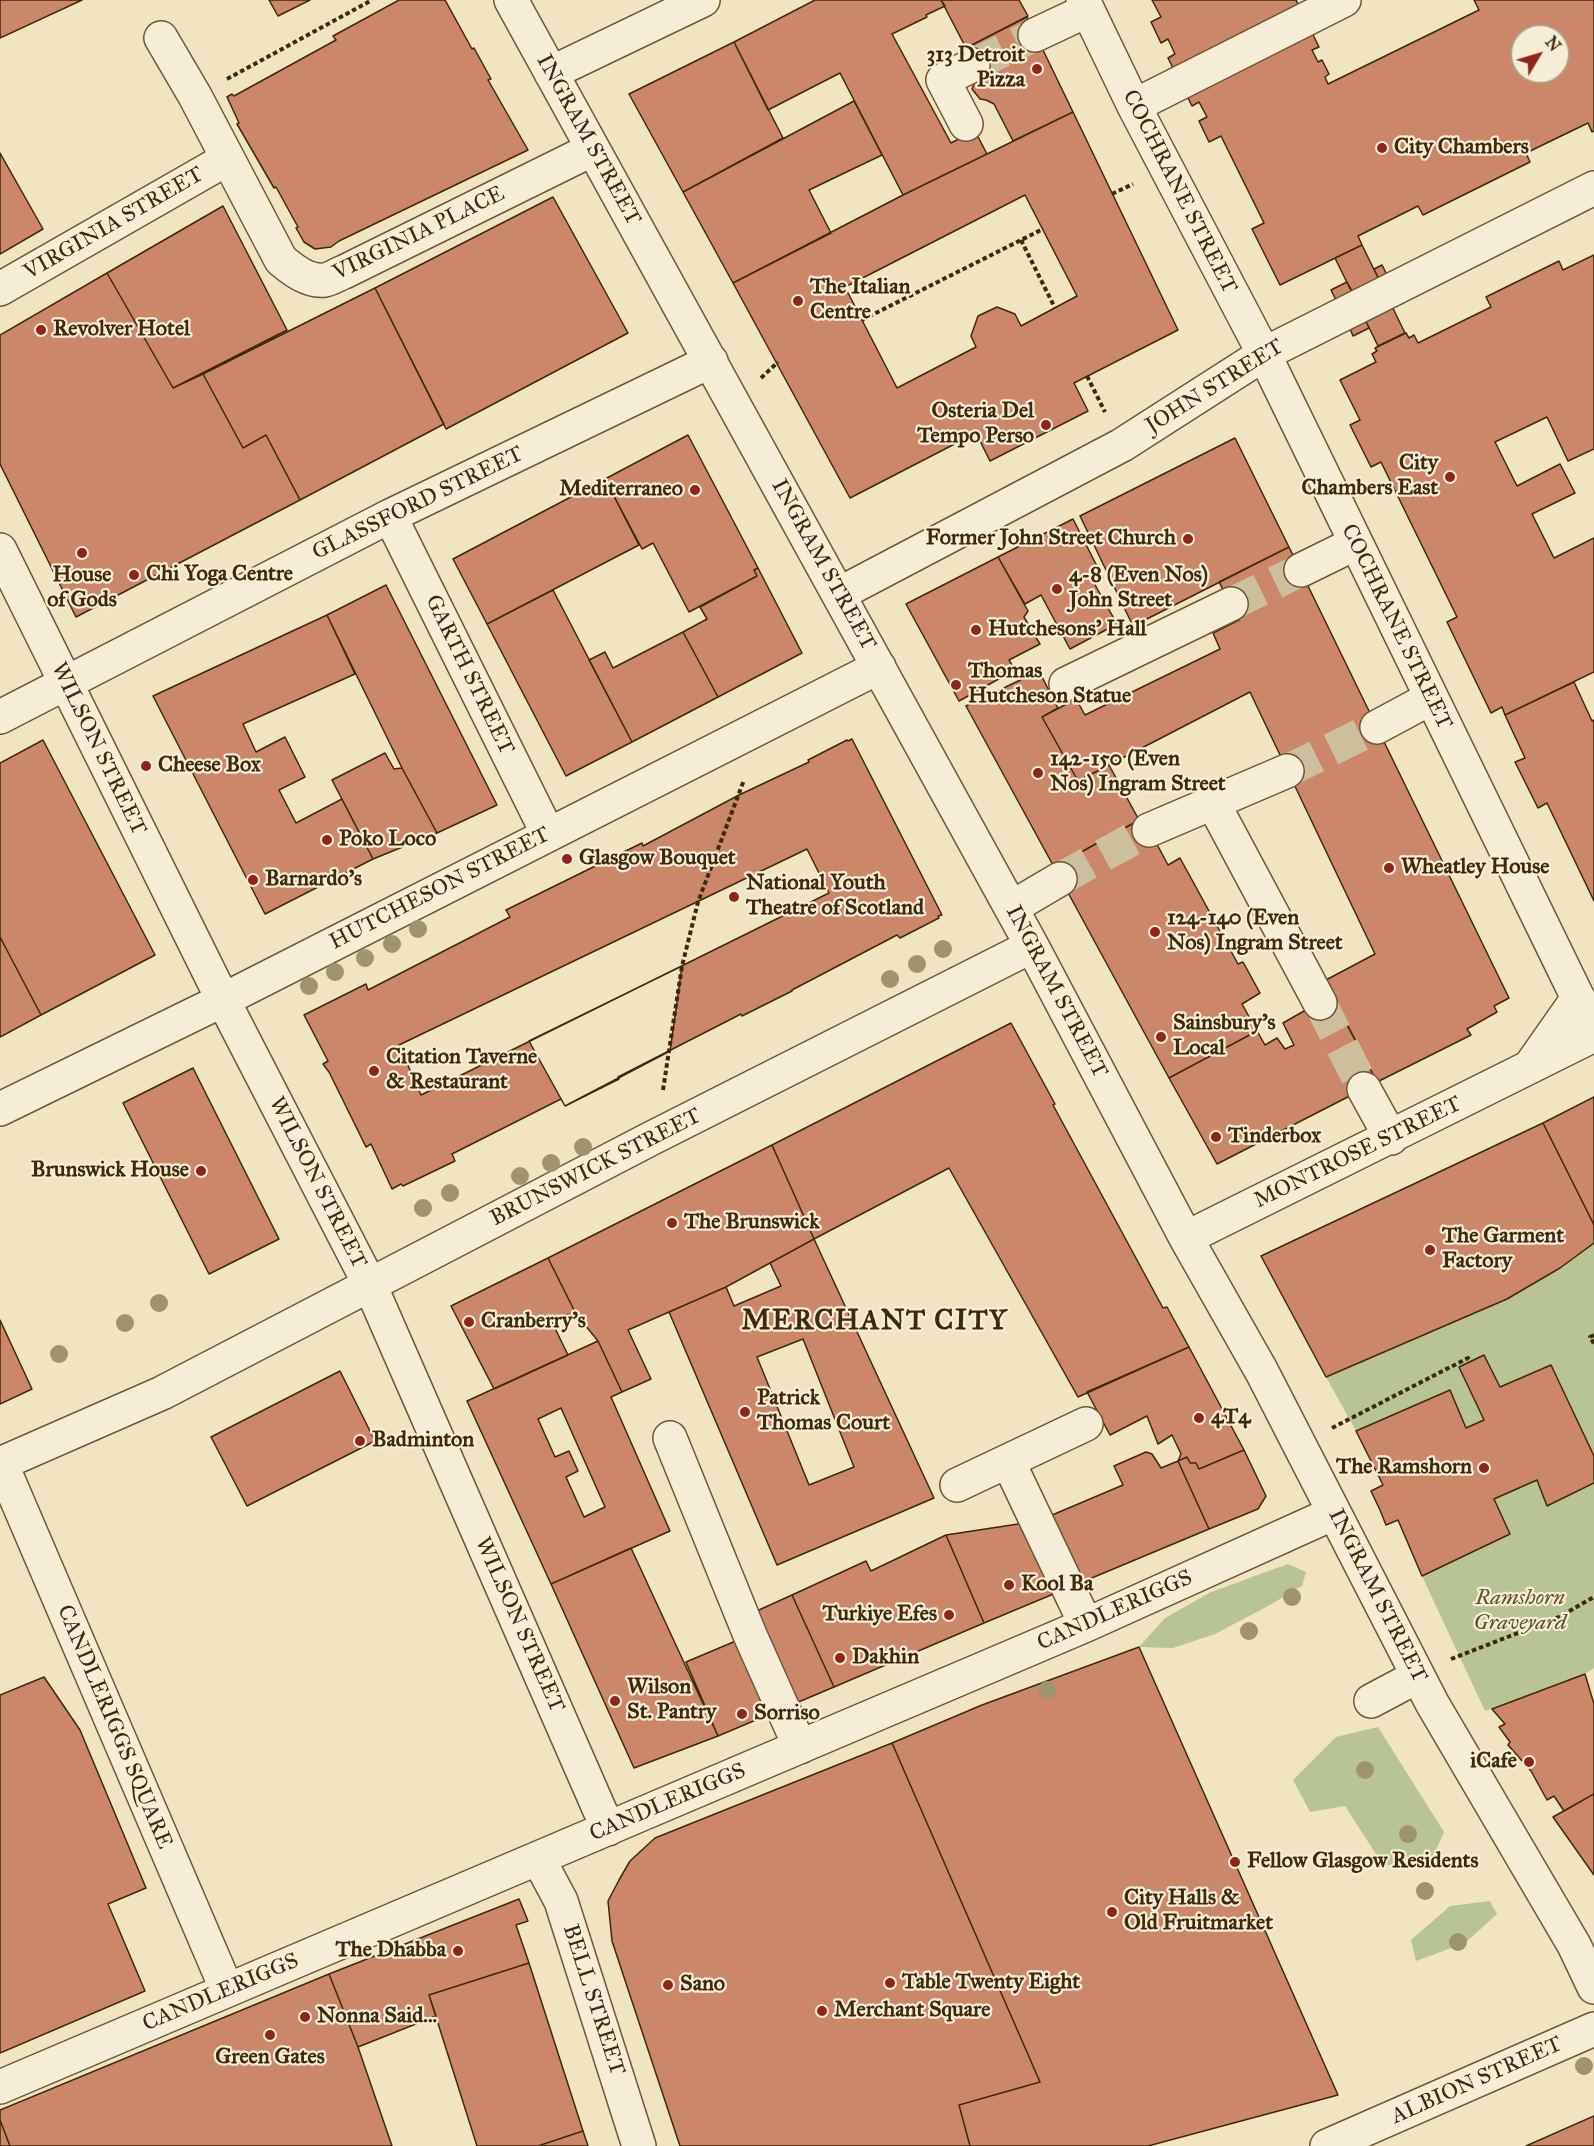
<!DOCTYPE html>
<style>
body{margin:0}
#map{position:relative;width:1594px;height:2146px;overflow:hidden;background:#f1e4c3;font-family:"IM FELL Great Primer",serif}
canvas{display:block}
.north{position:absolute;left:1510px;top:24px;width:60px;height:60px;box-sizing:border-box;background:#f6edd8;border:2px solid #ac9f85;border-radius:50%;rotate:52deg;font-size:16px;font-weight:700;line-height:24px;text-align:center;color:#3e2908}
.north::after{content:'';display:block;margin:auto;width:21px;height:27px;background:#8f2418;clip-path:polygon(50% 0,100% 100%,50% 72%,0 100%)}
</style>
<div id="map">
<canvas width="1594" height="2146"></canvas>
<div class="north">N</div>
</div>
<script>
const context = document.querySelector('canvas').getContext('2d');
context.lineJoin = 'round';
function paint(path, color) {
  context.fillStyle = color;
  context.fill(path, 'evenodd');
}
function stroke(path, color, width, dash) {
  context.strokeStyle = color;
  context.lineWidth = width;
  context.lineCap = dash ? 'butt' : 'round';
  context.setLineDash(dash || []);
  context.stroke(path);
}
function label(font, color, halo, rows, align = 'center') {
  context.font = font + ' "IM FELL Great Primer",serif';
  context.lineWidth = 4.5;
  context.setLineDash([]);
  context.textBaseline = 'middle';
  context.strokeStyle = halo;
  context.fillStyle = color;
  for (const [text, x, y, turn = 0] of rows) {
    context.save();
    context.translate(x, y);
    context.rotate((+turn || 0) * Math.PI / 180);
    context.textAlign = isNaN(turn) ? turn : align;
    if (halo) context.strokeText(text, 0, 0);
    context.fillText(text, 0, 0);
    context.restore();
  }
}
paint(new Path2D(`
 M1594 1243V1456L1551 1365 1500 1387 1484 1356 1460 1367 1484 1420 1466 1428 1450 1390 1356 1431 1326 1377 1507 1299 1560 1268Z
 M1537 1480 1548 1506 1594 1483V1668L1585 1674 1485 1711 1422 1576 1510 1534 1494 1499Z
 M1288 1564 1306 1572 1302 1586 1268 1606 1215 1634 1173 1648 1139 1647 1165 1618 1211 1592Z
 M1378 1727 1444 1832 1430 1864 1383 1865 1345 1806 1310 1812 1293 1780 1336 1737Z
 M1490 1901 1497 1914 1465 1943 1416 1961 1411 1940 1450 1906Z`), '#b9c494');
const building = new Path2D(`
 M0 0H82L0 38Z
 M269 0H310L278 16Z
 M399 0H445L472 49 474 48 491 79 488 80 528 150 339 241 331 247 315 249 304 242 296 228 298 227 276 187 274 188 237 124 239 123 227 97 232 94 234 96 336 40 333 36Z
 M815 0H941L945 6 926 15 927 17 892 34 951 143 975 131 987 154 903 195 840 73 768 110 734 42Z
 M941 0H1019L1028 16 966 48Z
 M1152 0H1296L1319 47 1312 50 1318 62 1322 60 1329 74 1325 77 1328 84 1479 10 1474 0H1594V131L1592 132 1588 123 1526 153 1530 162 1423 215 1418 206 1358 236 1362 245 1280 285 1252 229 1264 223 1221 136 1209 142 1199 121 1207 117 1199 102 1192 106 1168 58 1175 54 1168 39 1161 43 1151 22 1161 17ZM1522 36H1558V72H1522Z
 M1027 17 1073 112 1013 141 994 104 986 100 980 99 972 89 975 81 973 65 966 48Z
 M734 42 783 138 683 192 629 94Z
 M854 101 882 155 809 190 831 233 733 283 683 192Z
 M1073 112 1178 330 1074 383 1088 411 990 461 976 433 850 498 733 283 903 195ZM1025 195 1077 296 1021 326 1015 314 997 307 978 316 971 336 976 347 897 388 845 287Z
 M0 153 43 229 0 254Z
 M553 197 628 333 446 429 375 288Z
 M223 206 287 330 173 388 107 273Z
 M1362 245 1405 333 1378 346 1335 258Z
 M1594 255V449L1568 461 1547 417 1495 442 1517 486 1560 464 1575 493 1532 514 1554 558 1594 538V672L1505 715 1502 707 1491 713 1447 622 1457 617 1381 462 1371 467 1350 425 1360 420 1340 380 1376 362 1372 354 1377 351 1375 348 1406 333 1409 338 1414 335 1418 343 1491 307 1486 297 1559 261 1563 270Z
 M1382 265 1388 277 1380 281 1374 269Z
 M107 273 173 388 203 374 243 448 266 435 300 500 76 617 0 464V335Z
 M1347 282 1353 293 1337 302 1331 290Z
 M375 288 444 424 300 500 266 435 243 448 203 374Z
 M1364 317 1369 328 1353 336 1348 324Z
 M688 435 758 568 754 570 757 576 689 612 653 543 642 549 605 479Z
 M1235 438 1289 547 1133 626 1080 516Z
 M605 479 639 545 487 624 453 559Z
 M1073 519 1103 578 1094 583 1117 624 1070 649 1041 595 1025 604 998 557Z
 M1289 547 1509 998 1494 1006 1497 1012 1467 1029 1471 1035 1377 1082 1324 981 1375 954 1250 692 1078 781 1042 717 1076 699 1085 715 1220 649 1213 633 1239 620 1219 582Z
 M998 557 1028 611 1024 617 1040 644 1009 660 1015 670 959 701 906 604Z
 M758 568 802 653 718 697 683 632 707 619 700 607 757 576 754 570Z
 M386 585 497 805 437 833 402 768 327 615Z
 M553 590 632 742 566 776 487 624Z
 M327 615 355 674 243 724 256 752 285 737 305 777 279 790 296 823 342 799 373 859 265 914 153 696Z
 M683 632 718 697 632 742 589 660 605 652 613 668Z
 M1039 671 1058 708 1042 717 1078 781 1109 765 1139 820 1054 867 966 706Z
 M1574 682 1592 721 1594 720V901L1547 803 1538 808 1515 762 1525 758 1505 715Z
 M852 739 942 915 938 916 939 918 900 938 897 935 792 990V991L742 1016 741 1014 618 1077 619 1079 565 1106 561 1099 452 1154 455 1161 403 1186 401 1184 392 1189 371 1144 366 1147 329 1072 323 1064 328 1061 304 1015 366 984 368 990 510 917 506 910 642 843 643 846 739 795 809 762 808 760 847 740 848 741ZM807 849 829 893 421 1095 399 1045Z
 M43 740 155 955 41 1015 0 937V763Z
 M385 753 394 769 402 768 437 833 373 859 332 780Z
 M1143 818 1168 865 1180 858 1238 964 1243 962 1260 993 1242 1004 1257 1031 1169 1078 1054 867Z
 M0 937 41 1015 0 1037Z
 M682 966 670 1051 565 1106 529 1041Z
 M1332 995 1377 1082 1217 1164 1169 1078 1257 1031 1265 1045 1277 1038 1285 1049 1294 1045 1283 1023Z
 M1011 1023 1055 1104 1053 1105 1163 1308 1167 1307 1189 1347 1078 1397 949 1168 814 1239 772 1145Z
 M193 1068 279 1239 209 1274 123 1103Z
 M1594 1097V1225L1543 1123Z
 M1543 1123 1594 1225V1243L1560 1268 1507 1299 1326 1377 1261 1256Z
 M772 1145 814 1239 726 1287 628 1330 651 1379 622 1392 598 1341 576 1314 548 1258Z
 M814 1239 934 1498 777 1565 669 1312 726 1287 734 1306 781 1286 770 1263ZM803 1339 854 1467 809 1485 757 1357Z
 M548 1258 576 1314 549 1316 568 1355 494 1389 451 1306Z
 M0 1320 32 1389 0 1404Z
 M598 1341 622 1392 611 1397 670 1531 551 1584 467 1401ZM561 1408 605 1507 584 1517 566 1477 578 1471 569 1451 555 1457 538 1419Z
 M1189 1347 1244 1450 1199 1469 1196 1463H1190L1187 1457 1178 1461 1181 1454 1172 1435 1158 1444 1147 1416 1110 1435 1087 1392Z
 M1484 1355 1500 1387 1551 1365 1594 1456V1483L1547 1506 1537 1480 1494 1499 1510 1534 1422 1576 1398 1520 1386 1525 1380 1510 1371 1491 1383 1485 1356 1431 1450 1390 1466 1428 1484 1420 1459 1367Z
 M340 1371 375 1441 247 1506 211 1437Z
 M1244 1450 1266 1496 1258 1509 1209 1529 1178 1461 1187 1457 1190 1463H1196L1199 1469Z
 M1146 1452 1152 1454 1161 1468 1178 1461 1209 1529 984 1623 946 1535 1038 1521 1123 1485 1114 1466Z
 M946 1535 984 1623 834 1687 792 1595 866 1561 871 1571Z
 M631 1548 718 1736 634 1768 551 1584Z
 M792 1595 834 1687 718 1736 686 1662 750 1635V1614Z
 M1139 1647 1338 2095 1148 2146H970L959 2105 1040 2082 892 1743 982 1705Z
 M1585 1674 1594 1704V1794L1564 1811 1554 1796 1547 1800 1531 1771 1508 1745 1510 1742 1499 1727 1505 1724 1492 1709Z
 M44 1677 80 1730 146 1888 108 1904 145 1991 0 2053V1695Z
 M892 1743 1040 2082 959 2105 970 2146H680L612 1941 608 1901 619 1880 630 1861 655 1838Z
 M1594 1794V1875L1553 1817Z
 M519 1899 528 1921 516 1925 529 1963 429 1995 436 2016 358 2047 329 1974Z
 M529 1963 583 2131 538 2146H477L429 1995Z
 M329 1974 358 2047 392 2146H10L0 2120V2110Z
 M1594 2116V2146H1526Z
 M0 2120 10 2146H0Z
 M583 2131 588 2146H538Z`);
paint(building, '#cc8668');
stroke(building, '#3e2908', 1.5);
stroke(new Path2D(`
 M973 65 1035 35
 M1231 604 1301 570
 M1287 771 1377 727
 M1060 879 1149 830
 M1320 1003 1364 1089`), '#cdbf9e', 33, [33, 16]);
const minor = new Path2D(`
 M511 0 1032 946 1186 1238 1262 1372 1432 1703 1574 1945 1594 1987
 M1083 0 1134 106 1264 354 1578 998 1594 1019
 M1035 35 1088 10
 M161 38 195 96 281 260C293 270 308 282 325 280 331 279 338 274 344 272L593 149
 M551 73 703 0
 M1134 106 1344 0
 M966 124 943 80 973 65
 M0 289 227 159
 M390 516 548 834
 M0 550 223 1000 370 1285 608 1829
 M1301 570 1356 543
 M839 594 1122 445 1264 354 1594 188
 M1066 684 1231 604
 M0 717 390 516 711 361
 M1377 727 1431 698
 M1213 803 1320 1003
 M1149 830 1287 771
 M1011 908 1060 879
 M1531 1065 1578 998
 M1364 1089 1391 1138
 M0 1109 223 1000 879 667
 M1186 1238 1594 1035
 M670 1438 750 1635 800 1747
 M1008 1461 1086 1625
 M1 1463 227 1990
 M0 1464 162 1393 652 1138 1032 946
 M957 1485 1086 1424
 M1371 1701 1418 1676
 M538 1858 561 1901 639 2146
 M0 2087 1086 1625 1334 1513
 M1327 2146 1594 2029`);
stroke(minor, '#6b5837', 36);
stroke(new Path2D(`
 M227 79 372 0
 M1112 194 1133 184
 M1021 240 1055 308
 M862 320 1043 229
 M1087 376 1105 412
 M761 378 778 362
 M663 1090 682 966 698 902 744 780
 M1594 1335 1590 1337 1594 1344
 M1332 1428 1468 1358 1470 1362
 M1451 1659 1559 1617 1594 1597`), '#3e2908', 4, [4.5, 3]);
stroke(minor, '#f6edd8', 33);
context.fillStyle = '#a0936f';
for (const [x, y] of [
 [418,929],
 [392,944],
 [943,949],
 [365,958],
 [917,964],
 [335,972],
 [890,979],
 [309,986],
 [583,1147],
 [551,1163],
 [520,1176],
 [450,1193],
 [423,1208],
 [159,1303],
 [125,1323],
 [59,1354],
 [1292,1597],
 [1249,1631],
 [1047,1690],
 [1365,1770],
 [1408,1834],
 [1425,1891],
 [1458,1942],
 [1584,2066]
]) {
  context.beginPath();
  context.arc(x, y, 9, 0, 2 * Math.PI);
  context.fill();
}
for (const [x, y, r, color] of [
 [1037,69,6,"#8f2418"],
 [1382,148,6,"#8f2418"],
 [798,301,6,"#8f2418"],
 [41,330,6,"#8f2418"],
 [1046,425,6,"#8f2418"],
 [1450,477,6,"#8f2418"],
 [695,490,6,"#8f2418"],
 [1188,539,6,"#8f2418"],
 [82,553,6,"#8f2418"],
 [134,575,6,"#8f2418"],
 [1057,589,6,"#8f2418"],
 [976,630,6,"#8f2418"],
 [956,685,6,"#8f2418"],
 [146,766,6,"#8f2418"],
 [1038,773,6,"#8f2418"],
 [327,840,6,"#8f2418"],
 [567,859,6,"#8f2418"],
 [1389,868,6,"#8f2418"],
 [253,880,6,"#8f2418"],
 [734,897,6,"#8f2418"],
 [1155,932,6,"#8f2418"],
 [1161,1037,6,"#8f2418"],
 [374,1071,6,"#8f2418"],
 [1216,1137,6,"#8f2418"],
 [201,1171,6,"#8f2418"],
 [672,1223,6,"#8f2418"],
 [1430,1250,6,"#8f2418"],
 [469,1322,6,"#8f2418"],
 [745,1412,6,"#8f2418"],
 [1199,1418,6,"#8f2418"],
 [360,1441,6,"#8f2418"],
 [1484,1468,6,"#8f2418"],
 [1009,1585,6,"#8f2418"],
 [949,1615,6,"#8f2418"],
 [840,1658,6,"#8f2418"],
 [615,1701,6,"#8f2418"],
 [742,1714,6,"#8f2418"],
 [1529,1762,6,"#8f2418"],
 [1235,1862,6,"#8f2418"],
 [1112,1912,6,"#8f2418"],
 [458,1951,6,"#8f2418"],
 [890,1983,6,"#8f2418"],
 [668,1985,6,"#8f2418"],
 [822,2011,6,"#8f2418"],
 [305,2017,6,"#8f2418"],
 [270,2035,6,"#8f2418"]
]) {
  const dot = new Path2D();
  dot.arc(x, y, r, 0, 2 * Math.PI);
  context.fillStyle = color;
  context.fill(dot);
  stroke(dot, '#f6edd8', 2);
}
label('bold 22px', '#3e2908', '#f6edd8', [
 ["313 Detroit",1025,56,"right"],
 ["Pizza",1025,81,"right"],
 ["City Chambers",1394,148],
 ["The Italian",810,288],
 ["Centre",810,313],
 ["Revolver Hotel",53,330],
 ["Osteria Del",1034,412,"right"],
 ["Tempo Perso",1034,437,"right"],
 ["City",1438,464,"right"],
 ["Chambers East",1438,489,"right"],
 ["Mediterraneo",683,490,"right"],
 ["Former John Street Church",1176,539,"right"],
 ["Chi Yoga Centre",146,575],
 ["House",82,576,"center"],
 ["of Gods",82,601,"center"],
 ["4-8 (Even Nos)",1069,576],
 ["John Street",1069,601],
 ["Hutchesons' Hall",988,630],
 ["Thomas",968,672],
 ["Hutcheson Statue",968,697],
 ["142-150 (Even",1050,760],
 ["Nos) Ingram Street",1050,785],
 ["Cheese Box",158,766],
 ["Poko Loco",339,840],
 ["Glasgow Bouquet",579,859],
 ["Wheatley House",1401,868],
 ["Barnardo's",265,880],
 ["National Youth",746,884],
 ["Theatre of Scotland",746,909],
 ["124-140 (Even",1167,919],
 ["Nos) Ingram Street",1167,944],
 ["Sainsbury's",1173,1024],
 ["Local",1173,1049],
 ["Citation Taverne",386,1058],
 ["& Restaurant",386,1083],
 ["Tinderbox",1228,1137],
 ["Brunswick House",189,1171,"right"],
 ["The Brunswick",684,1223],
 ["The Garment",1442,1237],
 ["Factory",1442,1262],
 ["Cranberry's",481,1322],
 ["Patrick",757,1399],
 ["Thomas Court",757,1424],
 ["4T4",1211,1418],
 ["Badminton",372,1441],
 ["The Ramshorn",1472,1468,"right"],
 ["Kool Ba",1021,1585],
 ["Turkiye Efes",937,1615,"right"],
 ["Dakhin",852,1658],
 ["Wilson",627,1688],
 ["St. Pantry",627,1713],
 ["Sorriso",754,1714],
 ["iCafe",1517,1762,"right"],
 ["Fellow Glasgow Residents",1247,1862],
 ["City Halls &",1124,1899],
 ["Old Fruitmarket",1124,1924],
 ["The Dhabba",446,1951,"right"],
 ["Table Twenty Eight",902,1983],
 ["Sano",680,1985],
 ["Merchant Square",834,2011],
 ["Nonna Said...",317,2017],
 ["Green Gates",270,2058,"center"]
], 'left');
label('22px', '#3e2908', '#f6edd8', [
 ["INGRAM STREET",588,140,61],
 ["COCHRANE STREET",1179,192,63],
 ["VIRGINIA STREET",114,224,-30],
 ["VIRGINIA PLACE",419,234,-26],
 ["JOHN STREET",1215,387,-32],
 ["GLASSFORD STREET",418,504,-26],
 ["INGRAM STREET",823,565,61],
 ["COCHRANE STREET",1396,627,64],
 ["GARTH STREET",469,675,64],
 ["WILSON STREET",98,749,64],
 ["HUTCHESON STREET",440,889,-27],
 ["INGRAM STREET",1056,992,62],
 ["MONTROSE STREET",1358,1153,-26],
 ["BRUNSWICK STREET",596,1168,-27],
 ["WILSON STREET",317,1183,63],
 ["INGRAM STREET",1377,1596,63],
 ["CANDLERIGGS",1115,1611,-24],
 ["WILSON STREET",519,1625,66],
 ["CANDLERIGGS SQUARE",114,1727,67],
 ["CANDLERIGGS",668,1803,-23],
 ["CANDLERIGGS",221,1993,-23],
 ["BELL STREET",593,2000,72],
 ["ALBION STREET",1477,2081,-24]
]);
label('italic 22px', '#5d502b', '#f6edd8', [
 ["Ramshorn",1520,1599],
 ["Graveyard",1520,1624]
]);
context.letterSpacing = '1.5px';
label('bold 28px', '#3e2908', '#f6edd8', [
 ["MERCHANT CITY",875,1322]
]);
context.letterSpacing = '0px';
</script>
